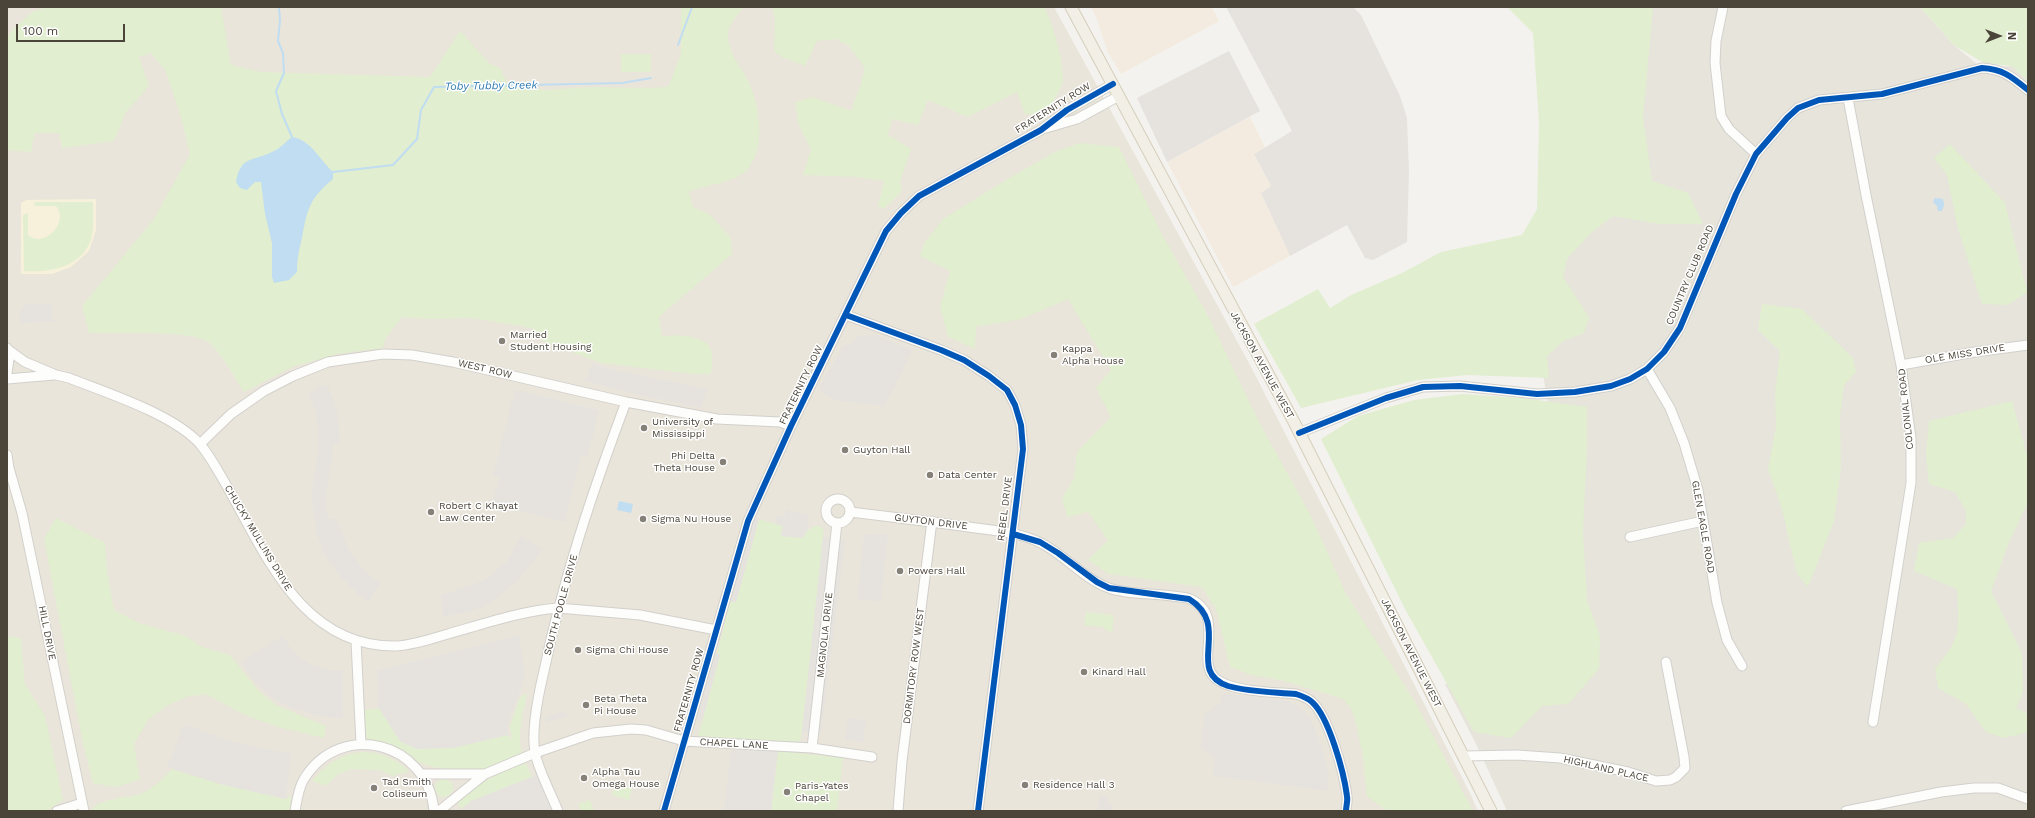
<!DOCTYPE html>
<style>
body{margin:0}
#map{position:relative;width:2035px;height:818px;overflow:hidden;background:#f4f2ee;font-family:"Work Sans",sans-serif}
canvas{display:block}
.frame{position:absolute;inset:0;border:8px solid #4b4439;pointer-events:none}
.north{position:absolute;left:1979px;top:16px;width:40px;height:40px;-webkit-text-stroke:3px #fff;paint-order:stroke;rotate:90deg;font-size:11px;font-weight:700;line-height:16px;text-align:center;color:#4b4439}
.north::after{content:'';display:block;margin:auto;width:14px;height:18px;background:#4b4439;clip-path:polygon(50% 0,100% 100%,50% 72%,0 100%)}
.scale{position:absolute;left:16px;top:24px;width:109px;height:18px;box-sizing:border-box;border:2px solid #4b4439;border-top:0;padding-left:5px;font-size:12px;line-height:14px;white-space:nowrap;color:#4b4439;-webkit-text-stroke:3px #fff;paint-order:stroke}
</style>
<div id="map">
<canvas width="2035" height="818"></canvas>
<div class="frame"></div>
<div class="north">N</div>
<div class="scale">100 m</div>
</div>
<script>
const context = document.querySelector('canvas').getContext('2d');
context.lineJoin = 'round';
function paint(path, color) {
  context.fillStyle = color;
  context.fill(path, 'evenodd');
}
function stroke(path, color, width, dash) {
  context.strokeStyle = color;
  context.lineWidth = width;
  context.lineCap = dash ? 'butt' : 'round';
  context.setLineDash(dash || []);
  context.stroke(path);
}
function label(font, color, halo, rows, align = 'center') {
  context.font = font + ' "Work Sans",sans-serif';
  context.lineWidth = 3;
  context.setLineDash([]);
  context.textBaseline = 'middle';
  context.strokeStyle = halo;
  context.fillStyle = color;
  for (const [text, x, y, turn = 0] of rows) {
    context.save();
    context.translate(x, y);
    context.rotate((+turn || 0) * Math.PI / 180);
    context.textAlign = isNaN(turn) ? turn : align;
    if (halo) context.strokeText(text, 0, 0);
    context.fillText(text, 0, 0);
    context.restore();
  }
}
paint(new Path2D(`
 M1612 7H1920L1955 46 1982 68 2012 66 2028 81V811H1507L1476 744 1445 684 1568 681 1575 569 1539 350Z`), '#e7e4dc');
paint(new Path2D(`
 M1091 7H1212L1219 21 1121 74 1108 53 1096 17Z
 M1250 117 1265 147 1254 154 1271 186 1261 193 1290 256 1233 287 1167 162Z`), '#f3ebdf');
paint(new Path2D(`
 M7 7H1054L1249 363 1470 793 1478 811H7Z`), '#eae5da');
paint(new Path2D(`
 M47 7H221L231 65 261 72 430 77 460 31 490 64 500 68 509 87 549 90 589 87 646 88 668 87 681 54V7H743C739 14 728 25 728 33 727 54 741 65 749 83 761 109 768 159 739 176 731 181 700 188 689 191L693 207 709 214 731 238 732 254 659 317 662 336C677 335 709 333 712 354 713 360 711 368 711 374H694L601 363 543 341 532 328 471 318 428 319 402 317 384 341 383 348 337 354 292 367 244 392C236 380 220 350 208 342 191 330 114 334 89 333L82 306 154 219 190 154 179 110 165 70 151 53 139 57 149 86 126 112 114 141 62 148 59 133H35L31 152 7 150V38L9 34 32 12Z
 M772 7H1044C1052 20 1067 71 1062 85 1058 94 1051 104 1046 112L1025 115 1017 92 968 117 928 100 918 125 892 119 888 135 911 149 900 182 902 191 884 209 878 206 884 181 857 177 803 175 811 149 799 126 795 102 813 97 851 111 861 83 865 68 849 46 836 39 817 41 805 66 782 57 774 51 775 18Z
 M1507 7H1653L1643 118 1652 181 1688 193 1703 224H1660L1613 216 1591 233 1567 259 1563 277 1589 317 1584 333 1563 341 1547 356 1549 378 1467 375 1418 380 1301 408 1254 324 1318 289 1330 308 1351 295 1402 273 1441 252 1522 235 1537 209 1539 123 1533 33Z
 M1920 7H2028V81L2012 66 1984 63 1955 46Z
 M621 54H651V72H621Z
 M1079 143 1119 147 1163 236 1207 314 1260 424 1311 516 1346 594 1415 702 1473 811H1387L1367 796 1363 758 1357 727 1352 710 1343 699 1285 681 1252 675 1230 667 1216 609 1202 587 1109 574 1088 560 1108 540 1088 512 1067 517 1062 498 1074 479 1077 452 1111 417 1096 388 1111 370 1068 299 1021 319 976 327 975 349 948 337 940 307 950 271 920 256 924 244 943 219 1011 177 1055 152Z
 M1950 144 2005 203 2027 292 2008 305 1982 304 1958 229 1947 175 1934 158Z
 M96 199V230L89 251 71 267 52 274H21V203L26 200Z
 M1762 304 1802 309 1853 358 1856 372 1844 385 1840 415 1841 467 1834 521 1808 587 1797 574 1782 509 1768 469 1776 427 1775 393 1780 351 1758 330Z
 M1463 394 1523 398 1587 407V446L1583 533 1587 600 1600 636 1599 669 1568 704 1542 706 1511 738 1474 732 1405 609 1321 439 1358 416 1414 400Z
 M2012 401 2027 455 2028 502 2009 542 1991 591 2022 653 2023 692 2016 708 2028 714V732L2004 738 1986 732 1966 704 1938 688 1935 668C1962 639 1959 627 1957 589L1914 571 1919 543 1953 538 1966 524V511L1955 492 1929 484 1926 455 1929 421Z
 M56 518 105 543 107 571 114 610 139 623 186 636 202 647 230 655 258 690 276 705 326 726 324 738 278 727 243 714 206 694 186 697 165 707 148 720 134 744 140 780 115 787 93 783 82 739 44 539Z
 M759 519 783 526 782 536 802 538 808 530 817 525 824 530 801 738 799 742 698 737 720 655 717 654 730 602H736Z
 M1086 612 1114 615 1112 632 1107 631 1104 627 1084 625Z
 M7 636 21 638 25 684 45 716 63 800 47 811H7Z
 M527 693C524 710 514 743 525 757L485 774 433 767 419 762 397 748 367 739 364 710 379 708 401 742 452 748 508 735 512 739 510 726 520 697Z
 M778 751 843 758 837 811H771Z
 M365 752C383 753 395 759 409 771L393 776 379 770 353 769 338 774 326 786 312 781C327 763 342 753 365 752Z
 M526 763 532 777 471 801 461 809 457 802C477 783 500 772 526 763Z
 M172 769 220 784 286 799 291 795 290 811H92C96 798 128 798 140 794 153 789 162 779 172 769Z
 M435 788a9 9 0 1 1 18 0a9 9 0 1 1-18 0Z
 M615 783 632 788 629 800 612 795Z
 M590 800 594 811H581L578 804Z`), '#e1eecf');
paint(new Path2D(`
 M96 199V230L89 251 71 267 52 274H21V203L26 200ZM36 202H93C93 214 94 227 91 239 82 267 49 273 24 271L23 215 28 213V235C44 249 70 222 56 206H35L34 204Z`), '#f7f0da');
paint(new Path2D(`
 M1226 7H1353L1361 15 1400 96 1407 118 1409 171 1407 242 1373 260 1365 258 1347 225 1290 256 1261 193 1271 186 1254 154 1292 131Z
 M1229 51 1260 111 1167 162 1137 98Z
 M24 304H54L51 308 52 317 55 322 20 323 18 317Z
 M876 335 912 350 885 406 837 401 824 394 819 388 843 346 851 345 858 336Z
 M592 364 620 371 708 389 701 408 635 394 586 381Z
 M327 384 337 410 340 443 334 444 327 488 326 505 329 519H336L349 549 364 571 380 583 369 602 359 595 338 574 324 554 317 535 313 514 312 491 318 451V430L316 412 308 393Z
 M515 389 599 410 588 456 581 455 565 522 492 504 499 478 493 476Z
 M786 509 809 515 808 530 802 538 781 536 783 526 775 524 777 516H785Z
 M754 517 759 519 736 602H730Z
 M878 533 888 534 881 601 857 600 864 534 873 535Z
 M521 537 542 548 533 562 514 584 495 599 482 607 471 611 443 617 441 595 472 585 492 575 507 561Z
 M823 537 845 540 821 734 802 733Z
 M519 635 525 677 507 726 508 735 452 748 417 749 401 742 378 707 377 670Z
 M283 636 293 652 302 659 315 666 331 671 343 670V718L323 717 294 709 275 700 253 680 241 662Z
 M715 653 720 655 702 722 697 720Z
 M1223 693 1287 701 1301 708 1311 719 1324 753 1329 773 1328 791 1213 776 1214 761 1212 755 1201 748 1204 715 1221 702Z
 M563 711 566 717 546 723 545 717Z
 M848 718 866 720 863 742 845 740Z
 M184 724 233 742 291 754 286 799 220 784 167 767Z
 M731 750 778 751 771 811H724Z
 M539 774 554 811H459L471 801Z
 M1099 795 1107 796V803L1112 804 1111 811H1098Z`), '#e6e3df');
paint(new Path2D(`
 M292 137C311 140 320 160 333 172V179C310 198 307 209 302 238 299 250 297 259 297 272L289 280 274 283 272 277V243L265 214 261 182H255L247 190 240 188 236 182C241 154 254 162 274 151 281 148 286 141 292 137Z
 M1935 198 1943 199 1944 205 1942 211H1938L1937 206 1933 202Z
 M619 501 633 504 631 513 617 510Z`), '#c0ddf1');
stroke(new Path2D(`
 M279 8 280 20 278 41 283 53 284 73 276 91 282 114 292 137
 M678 45 692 7
 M333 172 393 165 417 139 421 110 434 87 622 83 651 78`), '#c0ddf1', 2);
const minor = new Path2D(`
 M1723 7 1716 41 1715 63 1721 116 1729 129 1756 154
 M1848 98 1866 195 1901 365 1911 438V483L1873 722
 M1046 128 1077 119 1119 96
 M846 315 941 350 964 360 989 376 1007 390 1015 405 1021 425 1023 449 978 811
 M7 348 9 359 7 373
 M7 349 25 362 56 375 69 378C107 393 173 414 200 444 211 457 219 473 228 488 267 557 303 648 397 646 414 645 431 639 448 634 483 624 521 611 558 608L640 615 716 630
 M1901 365 1975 352 2028 345
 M1647 369 1670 408 1684 443 1698 490 1717 603 1727 640 1742 666
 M7 379 54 375
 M1299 433 1386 398 1423 387 1460 386 1537 394 1575 392 1611 386 1630 379 1647 369 1664 352 1680 328 1736 194 1756 154 1787 118 1798 108 1819 100 1882 94 1982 68C2003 69 2012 77 2028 90
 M200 444 231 414 264 391 293 376 328 362 383 354 412 355 453 362 626 402 717 419 780 422 791 426
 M7 455 9 468 22 513 84 811
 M826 511a12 12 0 1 1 24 0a12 12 0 1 1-24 0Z
 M850 512C892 517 934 522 976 528 998 531 1021 533 1041 543 1065 555 1084 579 1109 588 1128 595 1152 593 1172 596 1177 597 1185 597 1190 599 1229 616 1191 665 1219 681 1238 692 1273 692 1296 694 1302 696 1308 698 1312 702 1329 717 1344 773 1347 796 1348 801 1346 806 1346 811
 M1630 537 1703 521
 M356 641 361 744
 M812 748 837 523
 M1463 756 1517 755 1560 758 1628 772 1656 781 1670 780 1676 777 1685 768 1684 757 1666 662
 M422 774H485L439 811
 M485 774 535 753 593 733 631 729 646 730 684 741 812 748 872 757
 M57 811 82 803
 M295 811C297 800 298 789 304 779 341 719 428 742 434 811
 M558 811C552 796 537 767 535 752 531 731 539 692 544 671 563 579 593 490 626 402
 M664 811 748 521 791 426 886 231 901 213 919 196 1041 130 1067 110 1113 84
 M898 811 902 761 932 521
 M1846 811 1941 792 1974 788H1998L2028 799`);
const major = new Path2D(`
 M1071 7 1294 422 1491 811`);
stroke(minor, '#d2d0cb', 11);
stroke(major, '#d6cebb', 13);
stroke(minor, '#fdfdfc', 9);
stroke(major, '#f2efe6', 11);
stroke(new Path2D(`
 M846 315 941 350 964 360 989 376 1007 390 1015 405 1021 425 1023 449 978 811
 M1299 433 1386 398 1423 387 1460 386 1537 394 1575 392 1611 386 1630 379 1647 369 1664 352 1680 328 1736 194 1756 154 1787 118 1798 108 1819 100 1882 94 1982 68C2003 69 2012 77 2028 90
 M1013 534 1040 542 1058 553 1097 582 1109 588 1189 599C1233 626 1184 671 1228 686 1248 692 1275 692 1296 694 1302 696 1308 698 1312 702 1329 717 1344 773 1347 796 1348 801 1346 806 1346 811
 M664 811 748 521 791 426 886 231 901 213 919 196 1041 130 1067 110 1113 84`), '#0057b8', 6);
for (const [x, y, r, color] of [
 [502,341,4,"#868178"],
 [1054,355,4,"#868178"],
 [644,428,4,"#868178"],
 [845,450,4,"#868178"],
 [723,462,4,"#868178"],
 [930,475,4,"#868178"],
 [431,512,4,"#868178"],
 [643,519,4,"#868178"],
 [900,571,4,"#868178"],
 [578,650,4,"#868178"],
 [1084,672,4,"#868178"],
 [586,705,4,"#868178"],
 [584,778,4,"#868178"],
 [1025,785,4,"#868178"],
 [374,788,4,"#868178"],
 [787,792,4,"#868178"]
]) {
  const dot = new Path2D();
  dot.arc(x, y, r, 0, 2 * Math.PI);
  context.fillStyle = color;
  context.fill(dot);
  stroke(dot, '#fff', 1.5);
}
label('10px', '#4b4439', '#fff', [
 ["FRATERNITY ROW",1053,108,-32],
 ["COUNTRY CLUB ROAD",1690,275,-67],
 ["OLE MISS DRIVE",1965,354,-9],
 ["JACKSON AVENUE WEST",1262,365,61],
 ["WEST ROW",485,369,13],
 ["FRATERNITY ROW",801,385,-64],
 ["COLONIAL ROAD",1906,409,-96],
 ["REBEL DRIVE",1005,509,-83],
 ["GUYTON DRIVE",931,522,7],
 ["GLEN EAGLE ROAD",1703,527,80],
 ["CHUCKY MULLINS DRIVE",258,538,59],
 ["SOUTH POOLE DRIVE",561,605,-75],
 ["HILL DRIVE",47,633,79],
 ["MAGNOLIA DRIVE",825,635,-84],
 ["JACKSON AVENUE WEST",1411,653,63],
 ["DORMITORY ROW WEST",914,666,-83],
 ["FRATERNITY ROW",689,690,-74],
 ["CHAPEL LANE",734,744,3],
 ["HIGHLAND PLACE",1606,769,13]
]);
label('10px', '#4b4439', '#fff', [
 ["Married",510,335],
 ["Student Housing",510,347],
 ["Kappa",1062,349],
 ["Alpha House",1062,361],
 ["University of",652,422],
 ["Mississippi",652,434],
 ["Guyton Hall",853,450],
 ["Phi Delta",715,456,"right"],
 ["Theta House",715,468,"right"],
 ["Data Center",938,475],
 ["Robert C Khayat",439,506],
 ["Law Center",439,518],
 ["Sigma Nu House",651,519],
 ["Powers Hall",908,571],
 ["Sigma Chi House",586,650],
 ["Kinard Hall",1092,672],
 ["Beta Theta",594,699],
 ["Pi House",594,711],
 ["Alpha Tau",592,772],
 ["Omega House",592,784],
 ["Tad Smith",382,782],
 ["Coliseum",382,794],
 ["Residence Hall 3",1033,785],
 ["Paris-Yates",795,786],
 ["Chapel",795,798]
], 'left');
label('italic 11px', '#2e7ab2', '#fff', [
 ["Toby Tubby Creek",491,86,-1]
]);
</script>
